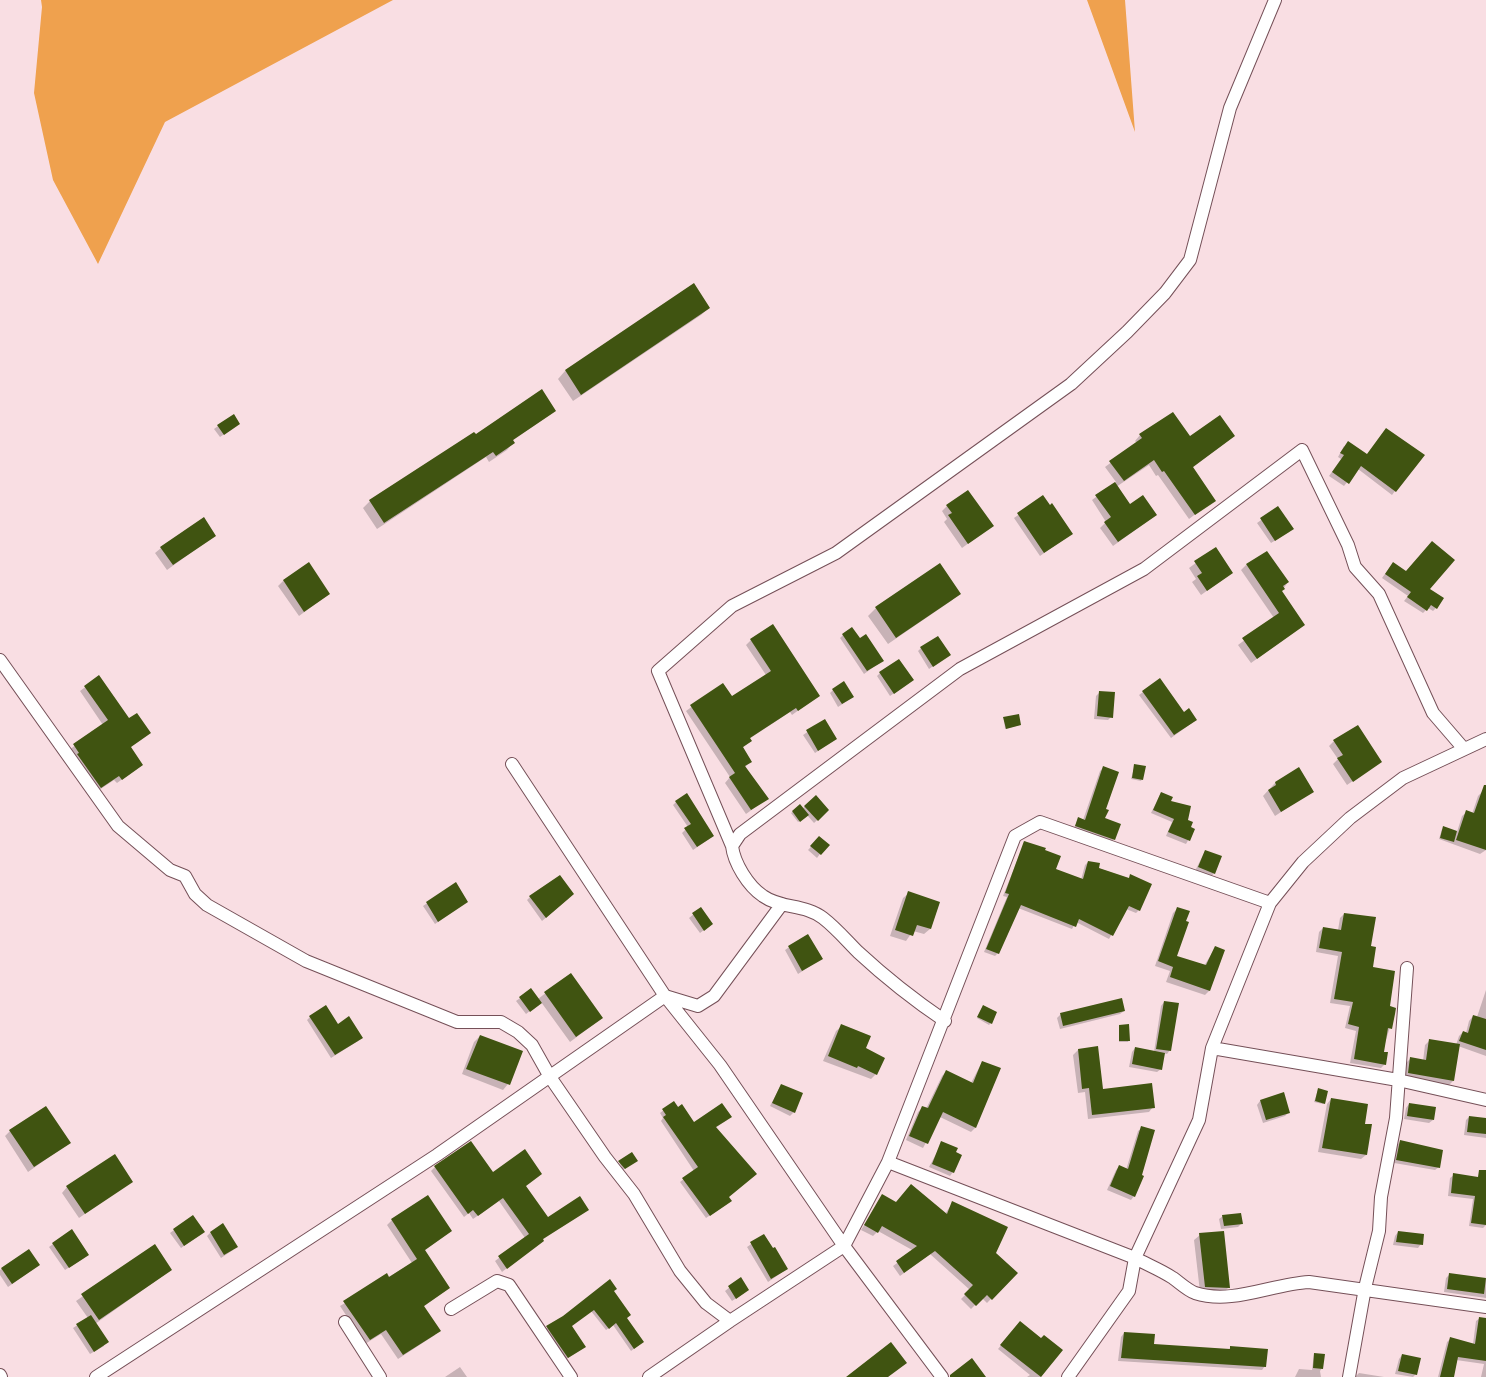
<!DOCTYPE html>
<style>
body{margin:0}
canvas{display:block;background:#f9dee3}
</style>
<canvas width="1486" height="1377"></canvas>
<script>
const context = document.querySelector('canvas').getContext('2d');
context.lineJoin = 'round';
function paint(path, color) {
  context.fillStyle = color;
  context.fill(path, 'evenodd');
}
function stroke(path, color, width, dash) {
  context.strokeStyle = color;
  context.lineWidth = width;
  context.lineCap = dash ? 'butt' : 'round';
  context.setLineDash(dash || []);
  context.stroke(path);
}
paint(new Path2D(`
 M41 0H393L165 122 98 264 53 180 34 93 42 7Z
 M1087 0H1125L1135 132Z`), '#efa14e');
paint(new Path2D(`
 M694 285 709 308 701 315 573 401 558 379 565 371Z
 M555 411 512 441 513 443 507 450 489 462 486 457 377 529 363 508 370 501 475 436Z
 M218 426 235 427 220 437 214 429Z
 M1140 435 1189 438 1234 436 1192 468 1214 500 1189 519 1158 475 1156 476 1149 465 1116 487 1130 506 1156 515 1113 546 1100 528 1106 522 1092 500 1116 482 1105 467 1137 443 1135 441Z
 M1344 446 1395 491 1392 495 1358 469 1344 486 1329 476 1341 459 1338 457Z
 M1043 497 1071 534 1040 556 1014 518Z
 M947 506 992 526 962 548 944 522 947 519 942 511Z
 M1278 508 1289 532 1271 543 1257 523Z
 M214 536 167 570 155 553 161 548Z
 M1216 548 1232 573 1201 595 1192 582 1196 579 1189 568Z
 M940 565 959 594 951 601 888 644 868 616 876 608Z
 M1246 565 1288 582 1281 592 1304 625 1251 663 1238 645 1274 618 1241 570Z
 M1390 567 1428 589 1436 608 1433 611 1428 608 1423 613 1404 601 1408 596 1382 578Z
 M284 580 329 594 299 616 278 586Z
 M843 635 859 640 882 661 864 674 840 638Z
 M751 640 818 696 792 715 790 712 749 739 751 741 742 748 751 761 745 767 768 798 746 814 725 783 730 777 686 711 723 684 732 698 766 675 746 645Z
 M921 648 949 655 929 669 918 651Z
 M880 673 909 683 890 696 877 676Z
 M99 677 130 748 142 765 117 783 114 780 96 792 69 750 103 725 80 691Z
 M833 690 853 697 838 707 830 693Z
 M1100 692 1111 717 1108 720 1094 719 1096 696Z
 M1143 692 1192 723 1171 738 1139 695Z
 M1004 718 1020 725 1005 729Z
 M824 721 836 739 815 753 803 735Z
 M1334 741 1380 762 1347 785 1333 764 1338 759 1329 746Z
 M1135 765 1142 779 1141 781 1131 779Z
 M1103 768 1104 819 1114 839 1111 842 1073 829 1079 819 1083 820 1100 771Z
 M1299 769 1313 791 1275 816 1263 796 1275 783Z
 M1482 792 1486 793V850L1480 854 1439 839 1442 829 1457 832 1462 816 1467 812 1472 814 1478 796Z
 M1161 793 1186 821 1189 828 1194 830 1186 844 1166 836 1172 822 1151 813Z
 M816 797 828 810 814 823 807 815 798 822 791 813 800 806 802 809Z
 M676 802 709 839 693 850 682 833 688 827 673 805Z
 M820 837V854L817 858 808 850Z
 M1025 841 1054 870 1081 880 1085 865 1088 862 1098 868 1128 879 1131 876 1139 910 1136 913 1126 909 1109 939 1076 922 1072 929 1018 908 998 953 995 956 984 952 1007 897 1003 896Z
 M1205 851 1214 873 1211 877 1195 871Z
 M455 884 467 902 435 924 423 906Z
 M909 893 939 903 930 929 924 934 913 931 906 941 890 936 903 898Z
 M530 897 569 898 542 921 527 900Z
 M701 908 712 924 700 933 689 918Z
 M1178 908 1175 956 1204 966 1215 948 1209 991 1205 995 1166 982 1170 971 1155 966 1173 913Z
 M1344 914 1370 947 1372 968 1394 1014 1382 1053 1385 1064 1381 1068 1350 1063 1356 1031 1345 1028 1350 1006 1330 1003 1338 956 1316 952 1319 932 1323 928 1338 930 1340 918Z
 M807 935 821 959 798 974 785 950Z
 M570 974 602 1018 570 1042 541 1002 526 1014 516 1001 520 998 538 999Z
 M1486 990V1056L1458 1046 1453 1081 1448 1086 1403 1078 1405 1064 1410 1059 1423 1061 1425 1045 1430 1040 1456 1045 1459 1036 1463 1032 1466 1033 1469 1021 1473 1016 1477 1017Z
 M1164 1002 1170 1050 1167 1054 1163 1053 1161 1069 1157 1072 1129 1067 1132 1052 1135 1048 1154 1052 1161 1006Z
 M982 1008 991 1023 989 1025 977 1018Z
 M1124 1011 1120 1014 1060 1029 1057 1018 1061 1014Z
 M310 1017 337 1026 358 1041 331 1058 307 1020Z
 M842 1026 864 1049 876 1074 871 1079 823 1061 836 1031Z
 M1119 1026 1129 1040 1128 1042H1119Z
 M480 1036 521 1052 508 1084 503 1090 462 1074 474 1042Z
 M1097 1048 1102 1090 1153 1107 1149 1112 1088 1119 1085 1092 1078 1093 1073 1055 1078 1050Z
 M982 1062 999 1069 975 1128 971 1132 940 1117 923 1148 906 1140 918 1112 923 1107 926 1109 942 1076 946 1072 971 1083Z
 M781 1085 794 1112 790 1116 770 1106Z
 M1318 1090 1324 1103 1323 1104 1314 1102Z
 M1331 1099 1363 1125 1366 1155 1361 1159 1318 1152 1327 1104Z
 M1260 1101 1289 1112 1285 1116 1263 1123 1257 1105Z
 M674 1102 693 1124 727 1120 715 1128 727 1204 706 1218 680 1182 694 1171 661 1121 663 1118 660 1113Z
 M1409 1104 1433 1120 1429 1123 1404 1119 1406 1108Z
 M1469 1117 1486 1119V1138L1464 1135 1466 1120Z
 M1142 1128 1134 1196 1131 1200 1107 1190 1116 1170 1119 1167 1126 1170 1138 1131Z
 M10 1131 69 1143 28 1172 5 1136Z
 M1400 1142 1439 1167 1435 1170 1394 1163 1397 1145Z
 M942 1143 953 1172 950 1176 929 1167Z
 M619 1162H635L623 1170Z
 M435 1167 492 1174 525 1186 548 1219 587 1210 542 1240 502 1272 495 1261 525 1238 499 1201 473 1219 469 1213 464 1217 431 1171Z
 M1454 1175 1486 1180V1225L1483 1228 1469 1226 1473 1199 1448 1196 1450 1178Z
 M131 1182 79 1218 62 1193 67 1187Z
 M883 1196 896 1204 945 1214 953 1202 995 1253 1016 1273 987 1303 982 1298 971 1309 961 1299 970 1290 930 1254 900 1276 893 1266 914 1251 878 1231 873 1236 861 1230Z
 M1223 1216 1241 1224 1238 1227 1221 1229 1219 1219Z
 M392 1220 451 1231 424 1251 449 1288 423 1307 435 1335 398 1359 381 1334 365 1344 340 1306 412 1263 387 1225Z
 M174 1230 200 1235 181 1248 170 1233Z
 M1398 1232 1421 1244 1418 1248 1393 1245 1395 1236Z
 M210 1233 233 1250 221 1258 207 1236Z
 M764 1235 787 1269 768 1282 747 1247Z
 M1200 1235 1229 1287 1223 1293 1200 1292 1194 1240Z
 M53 1244 84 1258 65 1270 49 1247Z
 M155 1246 171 1270 95 1324 104 1346 90 1354 73 1328 88 1318 76 1301Z
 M29 1251 39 1265 8 1287 0 1275V1270Z
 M1449 1275 1486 1279V1298L1444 1292 1446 1278Z
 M740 1279 744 1293 732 1301 725 1291Z
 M613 1292 639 1345 631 1351 613 1325 606 1330 591 1311 571 1326 582 1349 565 1360 545 1329Z
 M1480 1318 1486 1319V1377H1481L1484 1364 1456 1360 1452 1377H1438L1447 1342 1450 1339 1473 1344 1476 1321Z
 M1017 1326 1061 1350 1041 1377H1027L1030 1375 998 1349Z
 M1124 1333 1153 1345 1227 1351 1231 1347 1265 1366 1262 1370 1118 1361 1121 1337Z
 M1314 1354 1322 1368 1320 1371 1321 1377H1295L1299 1369 1312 1370Z
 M1402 1355 1416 1374 1413 1377 1395 1374 1399 1359Z
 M460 1367 467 1377H445Z
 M1359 1373 1384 1377H1355Z`), '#0003');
paint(new Path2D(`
 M694 283 710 308 581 395 565 370Z
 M542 389 556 411 513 440 515 443 496 456 493 452 384 523 369 500 474 432 476 434Z
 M1173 412 1190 436 1220 415 1235 436 1193 467 1216 501 1195 515 1164 471 1162 472 1154 460 1124 481 1109 461 1142 438 1139 434Z
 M234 414 240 424 224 435 217 425Z
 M1386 428 1425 455 1396 492 1361 466 1349 484 1332 472 1344 455 1340 453 1348 441 1367 454Z
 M1115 482 1130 504 1143 495 1157 515 1118 542 1104 522 1111 517 1095 495Z
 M968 490 994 526 968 544 948 515 952 513 946 505Z
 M1043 495 1050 505 1052 503 1073 534 1044 553 1017 513Z
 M1278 506 1294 529 1275 541 1260 518Z
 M204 517 216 536 173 565 160 547Z
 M1432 541 1455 560 1430 589 1444 598 1437 609 1431 605 1427 611 1407 597 1411 592 1385 574 1393 562 1406 571Z
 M1216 547 1233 573 1207 591 1197 576 1202 573 1194 561Z
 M1267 551 1289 582 1283 586 1285 589 1282 591 1305 625 1257 659 1242 638 1279 613 1246 564Z
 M309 562 330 594 304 612 283 580Z
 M940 563 961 594 896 638 875 607Z
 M773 624 820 696 798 711 796 708 750 738 752 741 743 747 752 762 745 766 769 799 751 810 729 777 735 773 690 705 723 683 732 696 771 671 750 639Z
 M852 627 860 638 866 634 884 661 867 671 842 634Z
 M938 636 951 655 933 667 920 647Z
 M899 659 914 680 894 694 879 672Z
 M99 675 129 718 137 713 151 733 131 747 143 765 122 780 119 776 101 788 77 754 79 753 73 744 108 720 84 686Z
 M1160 678 1184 712 1189 708 1197 720 1174 735 1142 691Z
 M844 681 854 697 842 704 832 689Z
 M1099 691 1115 692 1113 718 1097 716Z
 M1019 714 1021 725 1006 729 1003 717Z
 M825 719 837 739 818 751 806 730Z
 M1358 725 1382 762 1353 782 1337 758 1343 755 1333 740Z
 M1134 764 1146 766 1143 780 1132 778Z
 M1103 766 1119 772 1106 809 1109 810 1105 818 1121 824 1115 840 1075 826 1078 817 1085 820Z
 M1299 767 1314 792 1281 812 1268 790 1276 785 1275 782Z
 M1484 785H1486V850L1456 840 1466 810 1474 813Z
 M1161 792 1173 797 1171 801 1191 806 1188 820 1193 822 1191 827 1195 829 1190 841 1168 832 1174 819 1153 810Z
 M687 793 714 836 697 847 684 828 691 824 675 801Z
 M816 795 829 810 818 821 804 806Z
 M800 804 809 815 800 822 792 811Z
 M1443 826 1457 831 1454 842 1440 838Z
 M819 836 830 845 821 855 810 846Z
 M1024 841 1046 848 1045 850 1061 856 1056 869 1083 879 1088 861 1100 863 1099 868 1129 878 1130 874 1152 884 1140 911 1129 906 1113 936 1079 919 1076 927 1021 905 999 954 986 949 1009 894 1005 893Z
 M1205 850 1222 856 1215 874 1198 867Z
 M560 875 574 894 546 918 529 896Z
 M456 882 468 902 438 922 426 902Z
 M908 891 940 902 931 929 917 925 913 936 895 930Z
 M701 907 713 924 704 931 692 913Z
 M1177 907 1190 911 1186 921 1189 922 1177 956 1206 965 1215 946 1225 950 1210 991 1170 977 1173 967 1158 961Z
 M1344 913 1376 917 1371 946 1376 947 1373 967 1395 971 1390 1006 1396 1008 1395 1014 1392 1029 1388 1028 1384 1052H1388L1386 1065 1354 1059 1359 1027 1348 1024 1353 1002 1334 999 1342 952 1319 948 1323 927 1341 930Z
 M808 934 823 959 802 971 788 946Z
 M571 973 603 1018 576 1037 544 992Z
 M531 988 542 1003 530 1012 519 997Z
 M1122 998 1125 1011 1063 1026 1060 1013Z
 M1164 1001 1179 1003 1171 1051 1156 1049Z
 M326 1005 338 1024 349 1016 363 1038 335 1055 309 1016Z
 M983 1005 997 1012 992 1024 977 1017Z
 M1473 1015 1486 1019V1050L1459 1041 1463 1031 1468 1033Z
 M841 1024 871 1036 866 1048 885 1058 877 1075 858 1066 857 1068 828 1056Z
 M1129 1024 1130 1041H1119V1025Z
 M480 1035 523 1051 510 1085 466 1069Z
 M1429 1039 1460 1044 1454 1081 1408 1073 1410 1057 1426 1060Z
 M1098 1046 1103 1089 1152 1083 1155 1108 1092 1115 1089 1088 1082 1089 1078 1049Z
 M1135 1047 1165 1053 1162 1070 1132 1064Z
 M982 1061 1001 1068 976 1128 943 1112 928 1144 909 1136 922 1106 928 1108 946 1070 973 1083Z
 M781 1084 803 1093 795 1113 772 1103Z
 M1318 1088 1328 1091 1325 1104 1315 1101Z
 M1284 1092 1290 1113 1266 1120 1260 1100Z
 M1331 1098 1368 1104 1365 1124H1372L1367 1155 1322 1148Z
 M674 1101 678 1107 682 1104 694 1122 722 1103 732 1117 716 1127 757 1174 729 1197 732 1201 710 1216 682 1178 698 1167 663 1117 666 1115 662 1109Z
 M1409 1103 1436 1107 1434 1120 1407 1116Z
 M46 1106 71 1143 34 1167 9 1130Z
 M1469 1116 1486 1118V1134L1467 1132Z
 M1141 1126 1155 1130 1142 1175 1144 1176 1135 1197 1110 1186 1119 1165 1128 1169Z
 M1400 1140 1443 1150 1440 1168 1396 1160Z
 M471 1141 493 1172 525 1149 542 1174 526 1186 548 1217 580 1196 589 1210 543 1239 544 1241 507 1269 498 1256 529 1234 503 1198 478 1216 473 1210 468 1214 434 1166Z
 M941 1141 958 1148 956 1152 962 1155 954 1173 932 1164Z
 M632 1152 638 1161 625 1169 618 1161Z
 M115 1154 133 1182 85 1214 66 1186Z
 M1479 1170H1486V1225L1471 1223 1475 1196 1451 1193 1453 1173 1478 1177Z
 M911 1184 947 1214 952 1201 1008 1227 996 1253 1018 1273 992 1300 987 1295 976 1306 964 1294 973 1285 935 1251 904 1273 896 1261 917 1246 882 1226 878 1233 864 1225 882 1194 896 1202Z
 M428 1195 452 1231 425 1250 450 1288 424 1306 441 1331 403 1355 386 1330 370 1340 343 1301 387 1273 389 1277 417 1259 391 1219Z
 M1241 1213 1243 1224 1224 1226 1222 1215Z
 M193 1215 205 1232 184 1246 173 1229Z
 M223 1223 238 1247 224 1255 210 1232Z
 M72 1229 89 1255 69 1268 52 1243Z
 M1224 1231 1230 1288 1205 1287 1199 1233Z
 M1398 1231 1424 1234 1423 1245 1396 1242Z
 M764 1234 773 1248 775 1247 788 1269 771 1279 750 1242Z
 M155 1244 172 1270 99 1320 81 1294Z
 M29 1249 40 1265 12 1284 1 1268Z
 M1449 1273 1486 1278 1484 1294 1447 1289Z
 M741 1277 749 1290 736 1299 728 1286Z
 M610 1279 617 1289 614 1291 631 1315 627 1318 644 1342 634 1349 616 1323 609 1329 594 1310 572 1326 586 1347 568 1358 546 1326 563 1316Z
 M91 1315 109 1342 94 1352 76 1324Z
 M1479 1317 1486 1318V1361L1458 1357 1454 1377H1440L1450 1337 1475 1344Z
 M1020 1321 1041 1338 1044 1335 1063 1350 1041 1377 1000 1345Z
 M1124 1332 1155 1334 1154 1344 1230 1349V1346L1268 1349 1266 1367 1121 1358Z
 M891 1342 907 1363 888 1377H846Z
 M1314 1353 1325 1354 1323 1369 1313 1368Z
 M1402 1354 1421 1358 1417 1375 1398 1371Z
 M972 1358 986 1377H950V1375Z`), '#405411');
const street = new Path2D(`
 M0 660 118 826 170 870 185 876 195 894 207 905 306 961 457 1022H501L518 1032 532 1045 550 1077 605 1157 634 1194 680 1271 706 1303 730 1321 844 1246 720 1065 665 996C589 1049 513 1102 437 1155L96 1377
 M512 764 665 996 698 1006 714 996 782 904
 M732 846 740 834 960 669 1144 569 1302 450 1348 545 1355 567 1379 594 1433 713 1464 749
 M945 1021C914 1000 885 977 858 952 847 941 836 928 823 918 805 904 781 909 763 896 748 886 734 863 732 846L658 671 732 606 836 553 1071 384 1127 332 1165 293 1190 260 1230 108 1275 0
 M1212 1048 1398 1080 1486 1100
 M888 1162 1135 1258C1148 1265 1161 1270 1173 1278 1180 1283 1187 1290 1195 1293 1232 1305 1272 1284 1309 1282L1486 1307
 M451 1309 497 1281 509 1285 571 1377
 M345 1322 380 1377
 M0 1375 1 1377
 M649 1377 730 1321
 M942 1377 844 1246 888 1162 1015 836 1040 822 1270 903
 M1068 1377 1129 1291 1135 1258 1199 1120 1212 1048 1270 903 1303 862 1350 818 1403 778 1486 739
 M1349 1377 1365 1288 1379 1231 1381 1197 1396 1118 1407 968`);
stroke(street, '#755058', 14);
stroke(street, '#fff', 12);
</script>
